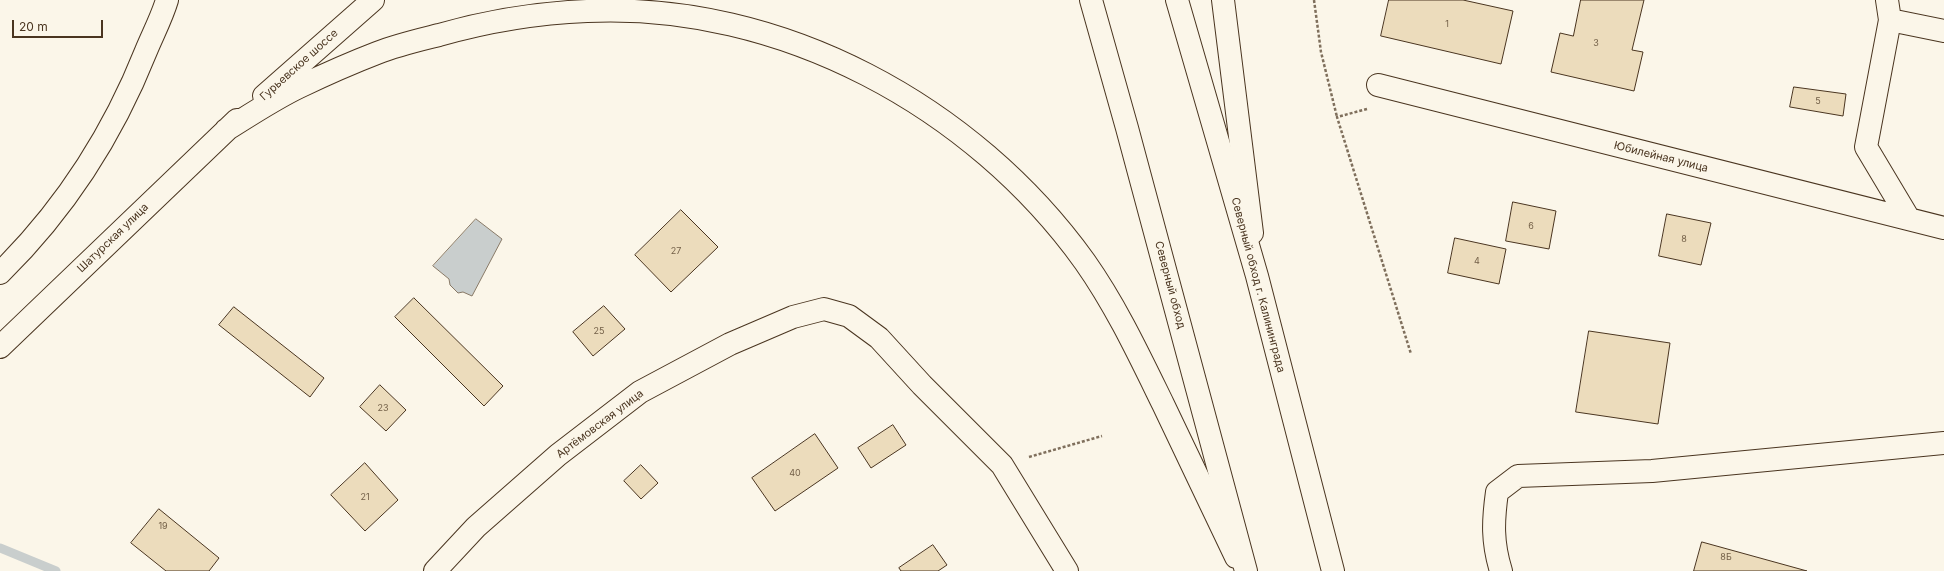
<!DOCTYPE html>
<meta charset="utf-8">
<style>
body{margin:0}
#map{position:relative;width:1944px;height:571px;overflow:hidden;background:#fbf6e9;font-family:Inter,sans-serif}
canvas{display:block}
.scale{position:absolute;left:12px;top:20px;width:91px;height:18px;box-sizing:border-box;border:2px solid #4a3520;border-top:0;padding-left:5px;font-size:12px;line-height:14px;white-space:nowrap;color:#4a3520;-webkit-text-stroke:3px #fbf6e9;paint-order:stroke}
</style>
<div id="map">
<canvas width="1944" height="571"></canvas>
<div class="scale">20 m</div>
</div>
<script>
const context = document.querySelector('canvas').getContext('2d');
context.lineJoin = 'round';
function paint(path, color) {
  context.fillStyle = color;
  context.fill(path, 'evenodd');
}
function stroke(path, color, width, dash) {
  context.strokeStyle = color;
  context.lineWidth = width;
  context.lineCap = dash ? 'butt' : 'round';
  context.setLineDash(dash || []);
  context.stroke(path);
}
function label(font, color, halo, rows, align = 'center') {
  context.font = font + ' Inter,sans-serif';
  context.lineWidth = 3;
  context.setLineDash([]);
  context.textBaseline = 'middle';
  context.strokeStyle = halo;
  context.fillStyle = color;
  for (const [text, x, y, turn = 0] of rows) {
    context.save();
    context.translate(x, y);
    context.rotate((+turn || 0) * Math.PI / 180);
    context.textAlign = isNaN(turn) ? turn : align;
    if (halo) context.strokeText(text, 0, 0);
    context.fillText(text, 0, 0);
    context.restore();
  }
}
const water = new Path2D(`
 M476 219 502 239 472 296 463 292 458 293 450 285 449 279 433 266Z`);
paint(water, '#c9cecd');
stroke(water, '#887966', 1);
stroke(new Path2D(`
 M0 548 56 571`), '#c9cecd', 9);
const building = new Path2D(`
 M1389 0H1463L1513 11 1501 64 1381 36Z
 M1581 0H1644L1632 50 1643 52 1634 91 1551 72 1560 33 1573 36Z
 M1794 87 1846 94 1843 116 1790 107Z
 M1513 202 1556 211 1549 249 1506 241Z
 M681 210 718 247 671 292 635 255Z
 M1667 214 1711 223 1701 265 1659 256Z
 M1455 238 1506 249 1499 284 1448 273Z
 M414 298 503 386 484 406 395 317Z
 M604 306 625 329 593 356 573 332Z
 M234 307 324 378 310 397 219 325Z
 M1589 331 1670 343 1658 424 1576 412Z
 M380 385 406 410 386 431 360 407Z
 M893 425 906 445 871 468 858 448Z
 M815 434 838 468 775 511 752 478Z
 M365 463 398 500 365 531 331 495Z
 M641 465 658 483 641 499 624 481Z
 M159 509 219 558 209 571H166L131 543Z
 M1702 542 1807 571H1694Z
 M933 545 947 565 938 571H901L899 568Z`);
paint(building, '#ecdcbc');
stroke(building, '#4a3520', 1);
const minor = new Path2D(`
 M1887 0 1890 20 1866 147 1909 219
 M1890 20 1944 31
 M1378 85 1944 228
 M435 571 476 527 558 455 640 392 730 344 793 317 824 309 849 316 879 338 922 385 1002 465 1067 571
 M1501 571C1492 542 1493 521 1497 492L1518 476 1652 471 1944 443`);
const major = new Path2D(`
 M1223 0 1252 233
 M264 96 373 0
 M226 130C250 115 274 99 299 87 324 75 351 63 377 53 397 45 419 40 439 35 488 21 537 13 587 11 781 2 973 106 1085 262 1116 306 1139 355 1163 404 1187 455 1212 506 1236 557
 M0 273C64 210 113 134 146 51 153 34 162 17 167 0
 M0 347 237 120`);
const highway = new Path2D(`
 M1091 0 1127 128 1246 571
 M1177 0 1257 276 1333 571`);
stroke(minor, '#4a3520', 24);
stroke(major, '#4a3520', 24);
stroke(highway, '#4a3520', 24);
stroke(new Path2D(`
 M1314 0 1321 52 1337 117
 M1367 109 1337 117 1411 354
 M1029 457 1102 436`), '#7f6f5c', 2.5, [3, 2]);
stroke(minor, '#fbf6e9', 22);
stroke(major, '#fbf6e9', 22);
stroke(highway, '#fbf6e9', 22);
label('9px', '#725f47', null, [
 ["1",1447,24],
 ["3",1596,43],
 ["5",1818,101],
 ["6",1531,226],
 ["8",1684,239],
 ["27",676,251],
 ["4",1477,261],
 ["25",599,331],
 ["23",383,408],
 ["40",795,473],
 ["21",365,497],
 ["19",163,526],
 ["8Б",1726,557]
]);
label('11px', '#4a3520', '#fbf6e9', [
 ["Гурьевское шоссе",299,65,-42],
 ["Юбилейная улица",1661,157,14],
 ["Шатурская улица",113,238,-44],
 ["Северный обход",1170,285,75],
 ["Северный обход г. Калининграда",1258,285,75],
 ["Артёмовская улица",600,424,-37]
]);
</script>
